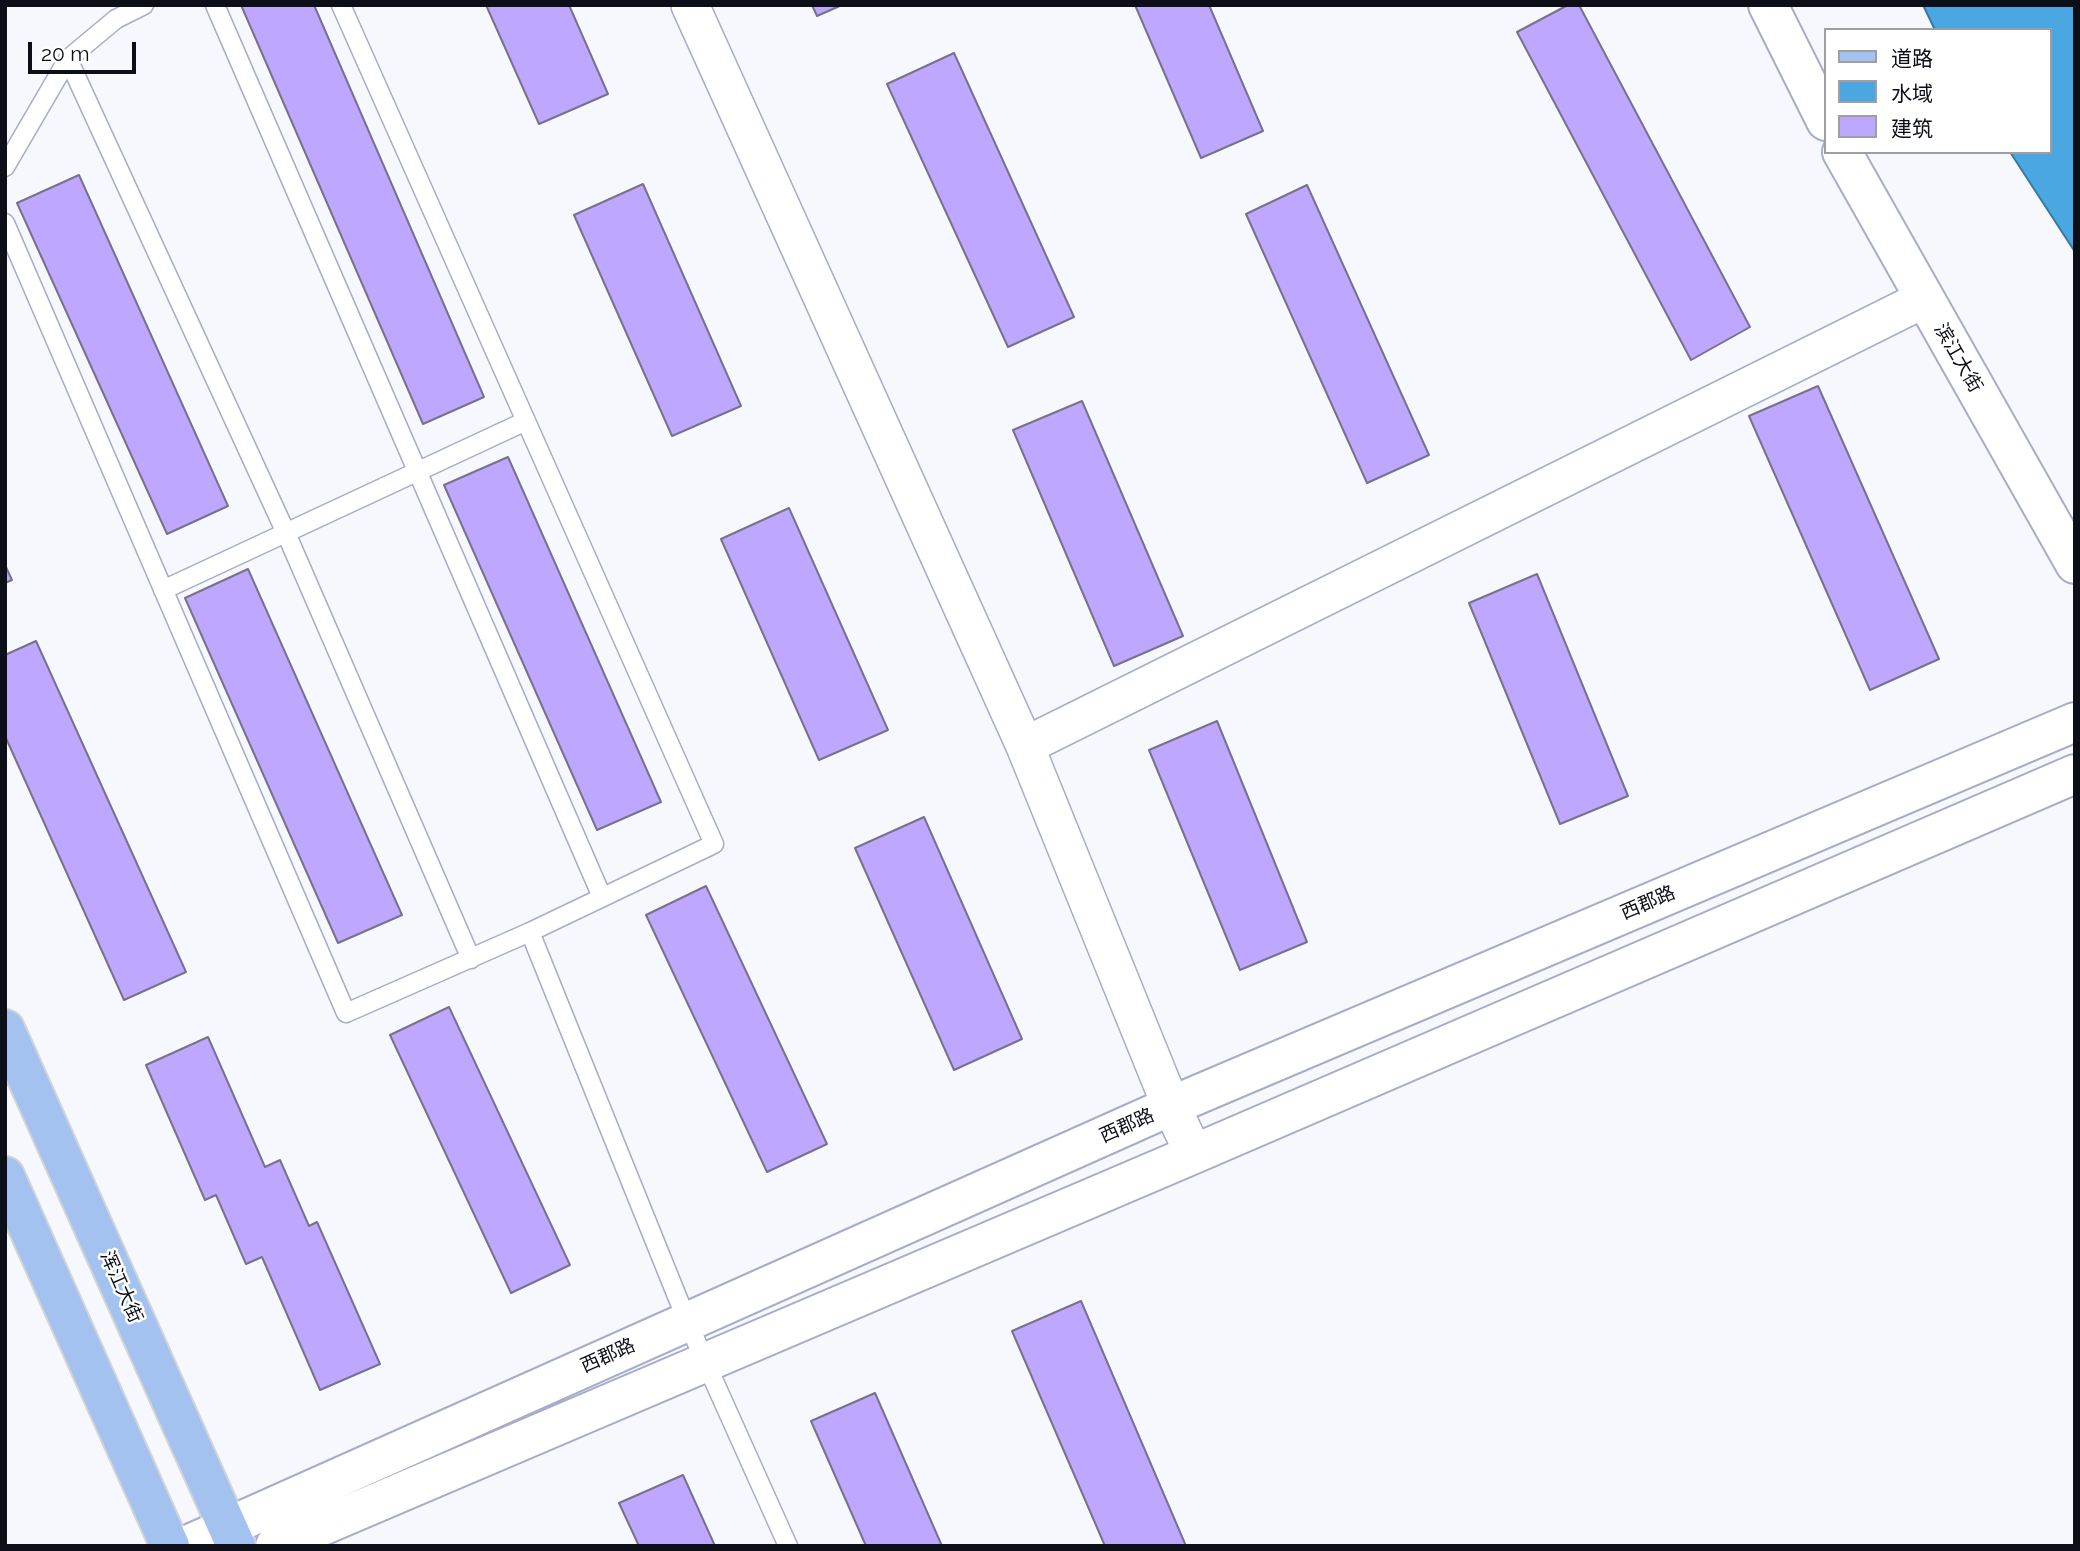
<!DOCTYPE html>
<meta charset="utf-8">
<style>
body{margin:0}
#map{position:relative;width:2080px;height:1551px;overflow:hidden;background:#f7f8fe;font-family:Raleway,"Noto Sans SC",sans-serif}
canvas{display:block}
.frame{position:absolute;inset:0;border:7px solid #0c0e18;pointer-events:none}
.legend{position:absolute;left:1824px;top:28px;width:228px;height:126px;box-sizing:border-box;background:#fff;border:2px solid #9e9fa3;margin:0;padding:9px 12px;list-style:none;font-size:21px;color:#0c0e18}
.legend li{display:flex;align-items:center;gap:14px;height:35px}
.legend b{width:35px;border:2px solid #9e9fa3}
.scale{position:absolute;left:28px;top:42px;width:108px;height:32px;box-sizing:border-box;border:4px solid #0c0e18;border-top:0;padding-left:9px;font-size:21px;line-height:24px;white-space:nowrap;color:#0c0e18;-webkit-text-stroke:5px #fff;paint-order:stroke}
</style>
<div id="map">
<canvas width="2080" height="1551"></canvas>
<div class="frame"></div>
<ul class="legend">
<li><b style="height:9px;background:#a3c2f0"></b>道路</li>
<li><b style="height:19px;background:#4aa7e2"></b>水域</li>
<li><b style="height:19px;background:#bea8ff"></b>建筑</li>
</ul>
<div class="scale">20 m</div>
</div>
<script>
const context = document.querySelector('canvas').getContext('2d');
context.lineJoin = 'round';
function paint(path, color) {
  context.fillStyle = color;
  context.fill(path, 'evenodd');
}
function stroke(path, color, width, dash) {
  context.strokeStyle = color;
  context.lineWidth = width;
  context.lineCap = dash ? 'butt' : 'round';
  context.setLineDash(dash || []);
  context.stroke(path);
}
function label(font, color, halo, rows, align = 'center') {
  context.font = font + ' Raleway,"Noto Sans SC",sans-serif';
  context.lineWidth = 5;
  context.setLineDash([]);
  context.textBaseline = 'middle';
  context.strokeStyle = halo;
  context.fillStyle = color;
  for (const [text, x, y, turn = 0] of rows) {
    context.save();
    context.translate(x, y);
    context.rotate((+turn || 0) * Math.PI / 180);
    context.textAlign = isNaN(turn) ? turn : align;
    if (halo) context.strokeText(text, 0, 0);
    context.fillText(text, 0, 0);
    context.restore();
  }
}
const water = new Path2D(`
 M1923 5H2075V252L2010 152H2050V30H1935Z`);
paint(water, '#4aa7e2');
stroke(water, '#3779a5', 2);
const building = new Path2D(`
 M241 5H314L484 397 423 424Z
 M486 5H569L608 94 539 124Z
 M812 5H842L817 16Z
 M1135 5H1209L1263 131 1201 158Z
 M1568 5H1579L1750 327 1691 360 1517 32Z
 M954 53 1074 317 1008 347 887 84Z
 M79 175 228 506 167 534 17 203Z
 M643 184 741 406 672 436 574 215Z
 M1307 185 1429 455 1367 483 1246 214Z
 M1818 386 1939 659 1870 690 1749 416Z
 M1082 401 1183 636 1114 666 1013 430Z
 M508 457 661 802 597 830 444 485Z
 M789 508 888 730 819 760 721 539Z
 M5 565 12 580 5 583Z
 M248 569 402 915 338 943 185 598Z
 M1537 574 1628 796 1560 824 1469 603Z
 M36 641 186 972 124 1000 5 736V655Z
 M1217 721 1307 942 1240 970 1149 750Z
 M924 817 1022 1039 954 1070 855 848Z
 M706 886 827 1144 767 1172 646 915Z
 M449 1007 570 1265 511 1293 390 1035Z
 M208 1037 265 1167 280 1160 309 1226 317 1222 380 1364 320 1390 262 1257 246 1264 216 1195 205 1200 146 1065Z
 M1081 1301 1186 1546H1105L1012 1331Z
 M875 1393 942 1546H866L811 1421Z
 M683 1475 715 1546H639L619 1503Z`);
paint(building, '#bea8ff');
stroke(building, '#77718c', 2);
const service = new Path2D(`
 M215 5 602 897
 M68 59 286 533 471 959
 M5 167 68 59 116 19 144 5
 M5 223 346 1013 530 932 714 844 341 5
 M163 590 526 421
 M530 932 687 1321 788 1546`);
const minor = new Path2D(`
 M690 5 1025 746 1171 1106 1194 1154
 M1025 746 1924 299`);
const tertiary = new Path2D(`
 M1768 5 1826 121
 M1842 152 2075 564
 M185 1546 1171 1106 2075 722
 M275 1546 1194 1154 2075 774`);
const primary = new Path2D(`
 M5 1029 236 1546
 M5 1176 170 1546`);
stroke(service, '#a7acc9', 21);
stroke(minor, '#a7acc9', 40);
stroke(tertiary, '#a7acc9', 42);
stroke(primary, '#d3d4d5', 42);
stroke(service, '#fff', 18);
stroke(minor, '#fff', 37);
stroke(tertiary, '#fff', 38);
stroke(primary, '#a3c2f0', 38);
label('19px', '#0c0e18', '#fff', [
 ["滨江大街",1958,358,60],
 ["西郡路",1648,903,-23],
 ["西郡路",1127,1126,-24],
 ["浑江大街",121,1287,66],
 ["西郡路",608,1356,-24]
]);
</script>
